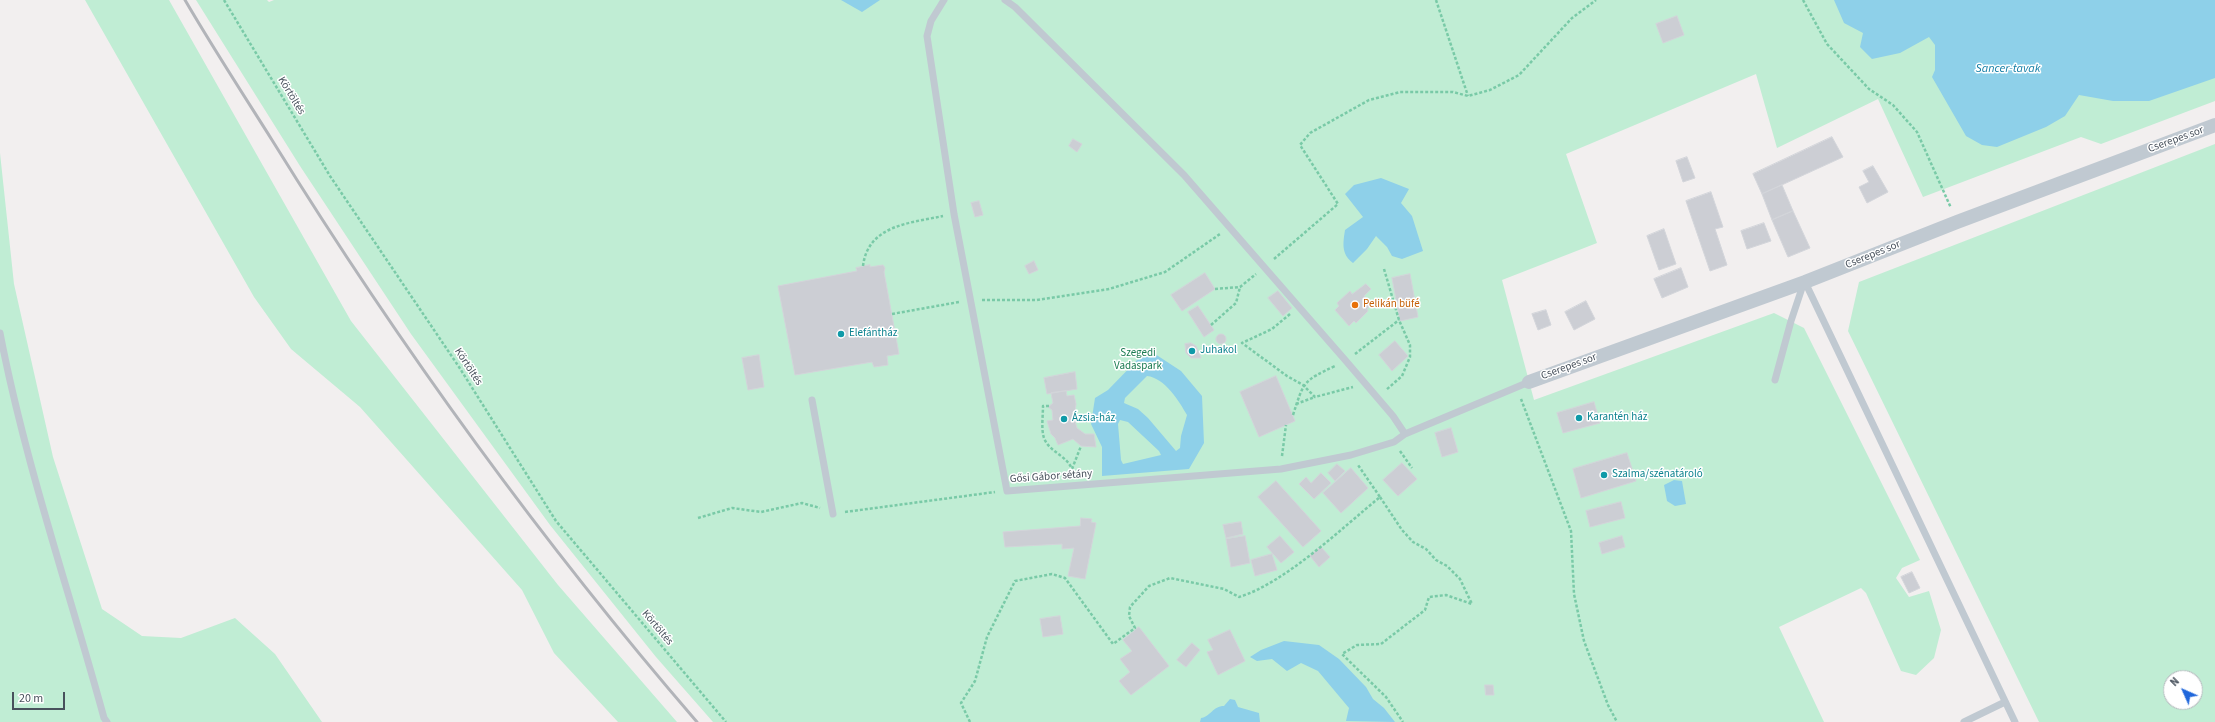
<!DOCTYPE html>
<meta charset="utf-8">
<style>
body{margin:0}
#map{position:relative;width:2215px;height:722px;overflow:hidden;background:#f2efef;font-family:"Source Sans 3",sans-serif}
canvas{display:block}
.north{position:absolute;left:2163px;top:670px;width:40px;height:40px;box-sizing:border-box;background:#fff;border:1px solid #b6b9be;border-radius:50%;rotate:315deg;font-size:11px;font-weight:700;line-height:16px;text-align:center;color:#48515c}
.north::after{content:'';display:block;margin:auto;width:14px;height:18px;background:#2067db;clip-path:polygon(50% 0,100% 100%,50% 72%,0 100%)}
.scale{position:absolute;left:12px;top:692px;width:53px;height:18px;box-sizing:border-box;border:2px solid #48515c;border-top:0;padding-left:5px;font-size:12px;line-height:14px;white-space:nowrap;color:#48515c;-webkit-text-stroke:3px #fff;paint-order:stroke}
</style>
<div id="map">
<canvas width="2215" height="722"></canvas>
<div class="north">N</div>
<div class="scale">20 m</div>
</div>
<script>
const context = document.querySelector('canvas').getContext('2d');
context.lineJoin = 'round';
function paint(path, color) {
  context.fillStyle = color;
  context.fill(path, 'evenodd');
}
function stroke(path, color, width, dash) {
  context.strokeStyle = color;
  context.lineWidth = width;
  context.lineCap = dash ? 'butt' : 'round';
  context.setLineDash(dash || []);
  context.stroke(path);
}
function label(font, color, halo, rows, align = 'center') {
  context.font = font + ' "Source Sans 3",sans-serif';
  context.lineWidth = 3;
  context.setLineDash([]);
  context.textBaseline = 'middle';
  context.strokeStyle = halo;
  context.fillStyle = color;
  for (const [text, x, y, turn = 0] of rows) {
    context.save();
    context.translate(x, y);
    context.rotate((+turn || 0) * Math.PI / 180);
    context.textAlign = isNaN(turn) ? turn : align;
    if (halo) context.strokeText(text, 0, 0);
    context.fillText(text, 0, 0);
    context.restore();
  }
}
paint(new Path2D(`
 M85 0H169L351 321 558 585 677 722H618L554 653 522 590 360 407 291 349 254 297Z
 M196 0H267L269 2 274 0H2215V101L2101 144 2081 137 1923 197 1878 99 1777 148 1756 74 1566 154 1597 243 1502 280 1534 400 1774 313 1804 328 1920 560 1902 568 1896 578 1909 597 1929 591 1941 630 1934 658 1916 675 1901 671 1866 593 1861 588 1779 627 1824 722H713L656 657 550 525 411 334 300 166Z
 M2215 144V722H2039L1848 331 1859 282ZM2171 678H2195V702H2171Z
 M0 153 14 284 53 457 102 609 142 636 181 638 235 618 275 654 322 722H0Z`), '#c0edd4');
paint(new Path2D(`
 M841 0H880L862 12Z
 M1834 0H2215V78L2149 101H2113L2079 95 2065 116 2046 127 1997 147 1982 145 1966 136 1932 77 1935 70V45L1929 37 1900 53 1872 59 1860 47 1863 33 1844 23Z
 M1381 178 1409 189 1401 203 1412 216 1423 251 1402 259 1392 256 1387 247 1376 236 1367 249 1353 263C1341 254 1343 243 1345 230L1363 217 1345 194 1354 185Z
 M1143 354H1155L1181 371 1202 396 1204 443 1189 469 1102 476V447L1091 424 1095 398 1108 390ZM1147 376C1165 378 1179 401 1187 415L1181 436 1180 448 1176 451 1148 418 1138 409 1124 403 1125 398ZM1120 420 1128 422 1159 451 1161 455 1123 464 1121 460 1118 424Z
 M1674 480 1682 481 1686 504 1675 506 1667 501 1664 485Z
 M1284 641 1319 645 1339 659 1366 687 1373 699 1384 708 1395 722 1346 721 1349 708 1318 671 1301 663 1287 671 1272 659 1257 661 1250 657 1261 650Z
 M1230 699 1235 700 1238 707 1259 713 1260 722H1200L1201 718C1210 717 1213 706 1224 706Z`), '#8ed0e9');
const building = new Path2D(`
 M1677 16 1684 35 1663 43 1656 24Z
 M1832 137 1843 157 1762 194 1753 174Z
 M1073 139 1082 144 1077 152 1069 146Z
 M1687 157 1695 178 1683 182 1676 161Z
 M1873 166 1888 192 1867 203 1859 187 1869 182 1863 171Z
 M1782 185 1793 211 1772 220 1762 194Z
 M1711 192 1723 227 1715 229 1727 265 1710 271 1686 201Z
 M979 201 983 215 975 217 971 203Z
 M1793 211 1810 248 1788 257 1772 220Z
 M1764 223 1771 241 1747 249 1741 231Z
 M1664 229 1676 264 1659 270 1647 236Z
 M1034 261 1038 270 1029 274 1025 266Z
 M870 265V267L883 265 885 268 884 272 899 354 887 356 888 365 874 367 872 362 795 375 778 286 857 271 856 268Z
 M1681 268 1688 287 1662 298 1654 279Z
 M1205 273 1215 289 1182 311 1171 295Z
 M1410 274 1418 317 1400 321 1392 278Z
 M1366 284 1371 289 1364 296 1372 304 1367 309 1368 311 1356 323 1354 321 1349 326 1335 310 1339 306 1337 303 1350 291 1352 294Z
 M1278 291 1292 308 1283 316 1268 298Z
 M1586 301 1595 319 1574 330 1565 312Z
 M1198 306 1214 330 1204 337 1188 312Z
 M1546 310 1551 325 1538 330 1532 314Z
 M1216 339a5 5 0 1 1 10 0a5 5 0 1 1-10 0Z
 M1395 341 1408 356 1392 371 1379 355Z
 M1191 343 1196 346 1201 358H1191L1186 353 1185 344Z
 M759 355 764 387 748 390 742 358Z
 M1075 372 1077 389 1047 394 1044 378Z
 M1276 376 1295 421 1259 437 1240 392Z
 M1066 391 1067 396 1074 395 1076 404 1074 418 1077 428 1085 434H1094L1096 447 1081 446 1073 439 1058 445 1055 438 1051 434 1047 421 1053 420 1052 410 1048 407 1053 403 1051 393Z
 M1594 402 1600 423 1563 433 1557 413Z
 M1451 428 1458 452 1442 457 1435 433Z
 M1627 453 1636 481 1581 498 1573 469Z
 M1402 463 1417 479 1398 496 1383 480Z
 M1337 464 1345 471 1335 481 1328 473Z
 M1351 468 1368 488 1341 513 1323 493Z
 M1321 473 1331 483 1314 499 1299 484 1306 477 1311 483Z
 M1276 481 1321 531 1303 547 1258 497Z
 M1621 502 1625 518 1590 527 1586 511Z
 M1081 518 1092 519 1091 522 1096 523 1085 579 1068 576 1074 548 1062 549V544L1005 547 1003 532 1080 526Z
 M1241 522 1243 534 1226 538 1223 525Z
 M1245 536 1250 563 1231 567 1226 539Z
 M1280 536 1294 552 1281 563 1267 547Z
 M1622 536 1625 547 1602 554 1599 543Z
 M1321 547 1330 557 1319 567 1310 556Z
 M1272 554 1277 570 1255 576 1251 560Z
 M1912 572 1920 588 1909 593 1901 577Z
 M1060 616 1063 634 1043 637 1040 619Z
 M1139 627 1169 666 1131 695 1119 681 1130 672 1120 659 1132 651 1123 640Z
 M1230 630 1245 661 1218 675 1207 652 1213 650 1208 640Z
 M1192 643 1200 650 1186 667 1177 660Z
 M1485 685H1493L1494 695H1486Z`);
paint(building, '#ccced4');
stroke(building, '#d3d5da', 1);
stroke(new Path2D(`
 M224 0 330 176 459 367 556 521 726 722
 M1436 0 1468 96
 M1803 0 1827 44 1869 89 1893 105 1917 132 1951 208
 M1274 259 1338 204 1300 145 1310 133 1369 100 1400 92H1453L1468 96 1490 90 1519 75 1572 18 1596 0
 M863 266C868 225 910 223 943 216
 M1384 269 1399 320 1410 345V357L1402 376 1386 390
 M1215 289 1240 287 1256 274
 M982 300H1037L1109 289 1165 272 1220 234
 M892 314 959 302
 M1290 314 1272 329 1242 343 1287 376 1303 385 1315 397 1353 387
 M1211 325 1236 303 1240 287
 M1355 354 1399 320
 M1521 399 1571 531 1574 594 1584 641 1608 705 1617 722
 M1296 404 1315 397
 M1049 406H1043C1043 416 1041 429 1044 438 1050 454 1071 456 1073 474
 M1293 415C1304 381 1303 381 1335 366
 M1400 451 1412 468
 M1282 456 1286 425
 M1072 469 1081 446
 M1380 497 1402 530 1413 542 1426 549 1436 560 1447 566 1460 579 1472 604 1446 595 1429 597 1425 610 1381 644 1357 645 1342 654 1386 697 1403 722
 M845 512 995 492
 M698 518 732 508 761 512 802 503 820 508
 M970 722 961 703 975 681 987 637 1015 581 1052 574 1065 578 1113 644 1135 628 1129 616 1130 607 1149 586 1170 578 1224 589 1239 597C1285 583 1342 528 1380 497L1358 465`), '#79caa7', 2.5, [3, 2]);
stroke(new Path2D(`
 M944 0 931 21 927 36 954 214 1007 491 1281 469 1351 455 1394 442 1405 434 1529 382
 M1005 0 1015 7 1184 175 1346 361 1393 416 1405 434
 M1805 282 2015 722
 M0 333C25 463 69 590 104 718L107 722
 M1775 380 1791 321 1804 282
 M812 400 833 514
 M1964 722 2005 702`), '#c0c9d1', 7);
stroke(new Path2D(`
 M1529 382 1805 282 1957 222 2215 125`), '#c0c9d1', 14);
stroke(new Path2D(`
 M185 0C213 48 243 94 272 140 399 345 540 540 697 722`), '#b2b4b9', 3);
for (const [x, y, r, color] of [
 [1355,305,4,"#e8710a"],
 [841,334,4,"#0f9aa8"],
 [1192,351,4,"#0f9aa8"],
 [1579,418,4,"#0f9aa8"],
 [1064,419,4,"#0f9aa8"],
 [1604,475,4,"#0f9aa8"]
]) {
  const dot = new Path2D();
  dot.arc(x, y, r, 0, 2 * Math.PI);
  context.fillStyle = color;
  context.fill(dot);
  stroke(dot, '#fff', 1.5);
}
label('11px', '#48515c', '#fff', [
 ["Körtöltés",291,96,59],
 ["Cserepes sor",2176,140,-20],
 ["Cserepes sor",1873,255,-22],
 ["Körtöltés",468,367,57],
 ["Cserepes sor",1569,367,-20],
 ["Gősi Gábor sétány",1051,477,-4],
 ["Körtöltés",657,628,50]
]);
label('11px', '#c56008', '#fff', [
 ["Pelikán büfé",1363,305]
], 'left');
label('11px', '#0d838f', '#fff', [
 ["Elefántház",849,334],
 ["Juhakol",1200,351],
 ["Karantén ház",1587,418],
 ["Ázsia-ház",1072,419],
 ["Szalma/szénatároló",1612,475]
], 'left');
label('11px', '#1b7b51', '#fff', [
 ["Szegedi",1138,354],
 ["Vadaspark",1138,367]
]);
label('italic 12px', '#127da5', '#fff', [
 ["Sancer-tavak",2008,69]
]);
</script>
